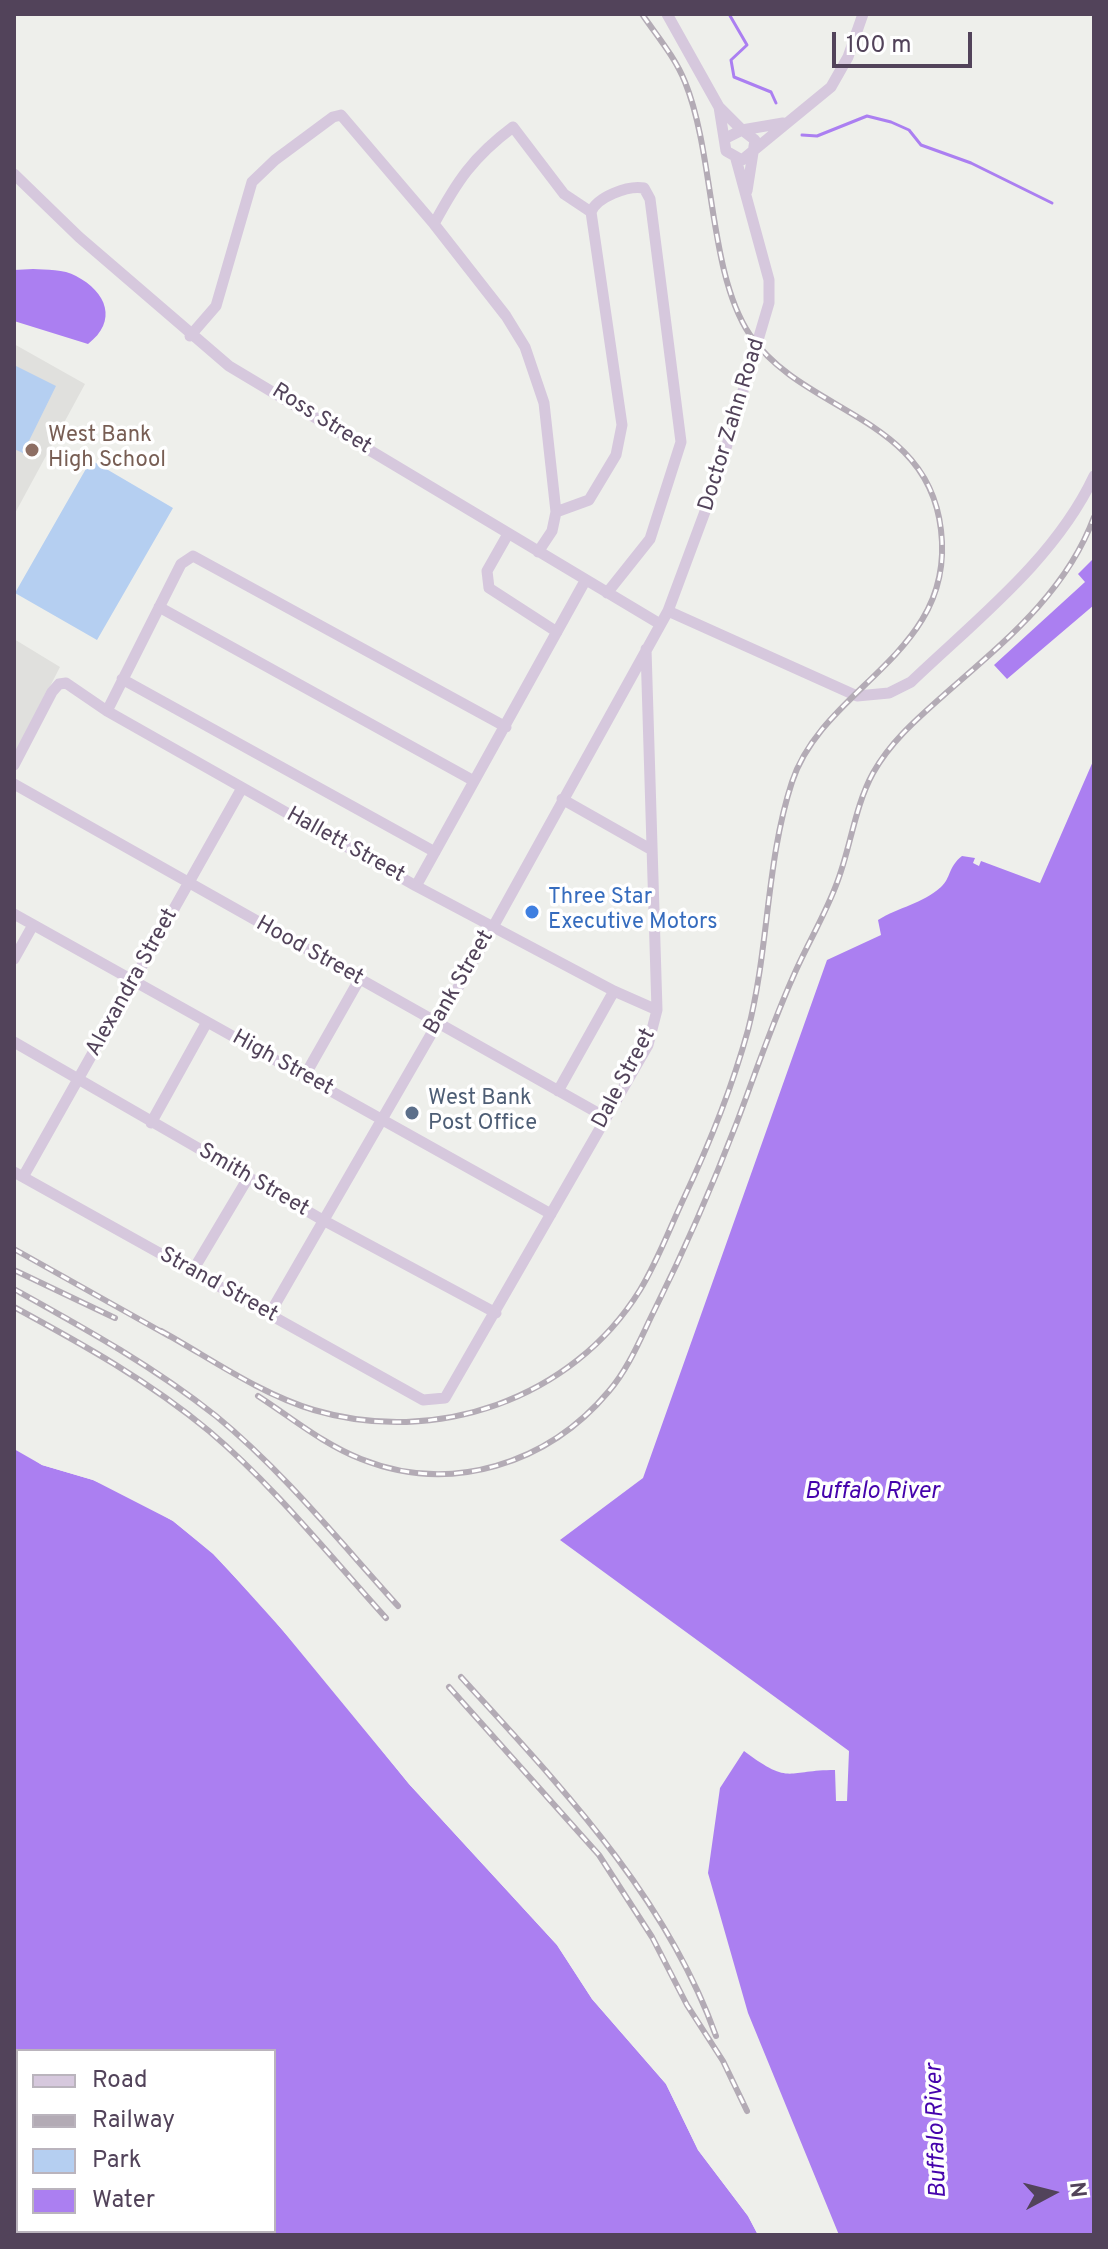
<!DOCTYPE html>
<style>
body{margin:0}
#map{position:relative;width:1108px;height:2249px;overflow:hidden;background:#eeefeb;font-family:Overpass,sans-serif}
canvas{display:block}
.frame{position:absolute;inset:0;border:16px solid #52435a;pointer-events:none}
.legend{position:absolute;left:16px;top:2049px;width:260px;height:184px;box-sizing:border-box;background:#fff;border:2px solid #bab4bd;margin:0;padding:10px 14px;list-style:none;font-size:24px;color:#52435a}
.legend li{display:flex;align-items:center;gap:16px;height:40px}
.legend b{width:40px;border:2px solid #bab4bd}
.north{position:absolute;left:1012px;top:2153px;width:80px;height:80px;-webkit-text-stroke:6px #fff;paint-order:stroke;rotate:83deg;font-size:22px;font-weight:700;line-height:32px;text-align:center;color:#52435a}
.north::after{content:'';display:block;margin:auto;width:28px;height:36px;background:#52435a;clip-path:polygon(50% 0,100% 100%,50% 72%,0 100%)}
.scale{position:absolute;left:832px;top:32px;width:140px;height:36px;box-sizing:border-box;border:4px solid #52435a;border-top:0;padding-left:10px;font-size:24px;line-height:28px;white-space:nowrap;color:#52435a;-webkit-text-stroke:6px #fff;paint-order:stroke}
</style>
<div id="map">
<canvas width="1108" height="2249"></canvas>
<div class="frame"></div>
<ul class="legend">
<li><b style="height:10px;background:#d6c8dd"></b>Road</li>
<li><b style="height:10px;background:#b3abb5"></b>Railway</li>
<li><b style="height:22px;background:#b5cff1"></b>Park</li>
<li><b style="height:22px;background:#ab7ff1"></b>Water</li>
</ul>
<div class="north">N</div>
<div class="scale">100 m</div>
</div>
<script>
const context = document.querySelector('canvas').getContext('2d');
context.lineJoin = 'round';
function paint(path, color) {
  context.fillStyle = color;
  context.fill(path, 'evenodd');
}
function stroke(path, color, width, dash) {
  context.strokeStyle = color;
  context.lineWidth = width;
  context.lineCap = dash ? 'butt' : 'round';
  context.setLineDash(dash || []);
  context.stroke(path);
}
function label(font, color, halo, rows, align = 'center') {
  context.font = font + ' Overpass,sans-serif';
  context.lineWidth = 7;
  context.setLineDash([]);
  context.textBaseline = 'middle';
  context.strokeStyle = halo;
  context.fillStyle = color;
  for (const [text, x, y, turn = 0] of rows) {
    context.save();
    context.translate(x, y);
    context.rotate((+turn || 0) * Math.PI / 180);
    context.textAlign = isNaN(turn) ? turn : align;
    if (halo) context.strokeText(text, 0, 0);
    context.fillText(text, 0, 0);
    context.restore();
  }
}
paint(new Path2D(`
 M14 344 85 384 14 515Z
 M14 639 60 667 14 756Z`), '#e0e0dd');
paint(new Path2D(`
 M14 365 56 386 23 453 14 449Z
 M91 460 173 508 97 640 15 593Z`), '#b5cff1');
paint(new Path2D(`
 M33 269C46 270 64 269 76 276 107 292 118 321 88 344L14 321V270Z
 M1094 558V605L1007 679 994 665 1085 582 1078 574Z
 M1094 759V2235H839L748 2013 708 1873 720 1788 744 1751C791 1786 785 1770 835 1770L836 1801H847L849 1751 560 1540 643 1478 827 960 881 935 878 920C899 907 922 904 941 887 951 878 948 867 962 856L975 858 973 863 979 866 981 861 1040 883Z
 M14 1449 42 1465 93 1480 129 1495 173 1521 213 1553 313 1664 409 1784 557 1945 592 1999 666 2084 698 2150 748 2216 758 2235H14ZM18 2051H274V2231H18Z`), '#ab7ff1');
paint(new Path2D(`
 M36 1457 130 1491 175 1518 216 1551 268 1606 412 1781 541 1919 596 1996 652 2060 670 2082 702 2148 752 2214 762 2235H758L748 2216 698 2150 666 2084 592 1999 557 1945 409 1784 265 1609 213 1554 173 1521 93 1480 42 1465 36 1461Z`), '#eeefeb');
stroke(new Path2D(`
 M729 14 747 45 731 60 734 77 771 92 776 103
 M802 135 817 136 867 116 891 122 909 130 921 145 971 163 1052 203`), '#ab7ff1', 3);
stroke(new Path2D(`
 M667 14 719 107 726 151 742 160 831 87 848 57 863 14
 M719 107 742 130 783 123
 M726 138 742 130 755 140 747 191
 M14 174 79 237 229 366 660 624
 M434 224C457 181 473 157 513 127L564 194 591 212
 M190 336 216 306 252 182 275 160 333 117 341 115 434 224 506 316 525 347 544 403 556 512 552 531 538 552
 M556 512 589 500 616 455 622 425 591 212C597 197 628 185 644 188L650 199 681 442 650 539 607 593
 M508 534 487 571 489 588 557 632
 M159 607 474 781
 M668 611 857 696 889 693 911 682C977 619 1055 559 1094 476
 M122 679 435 852
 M107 711 181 564 193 556 506 727
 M14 765 52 692 59 684 66 683 107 711 416 886 614 991 657 1010
 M14 784 605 1117
 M562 799 652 850
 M416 886 585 581
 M14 914 551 1214
 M14 959 33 925
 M14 1042 321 1219 496 1313
 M304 1077 359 980
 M558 1091 614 991
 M151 1123 207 1022
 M14 1172 423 1400 445 1398 648 1045 657 1010 646 649
 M23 1177 242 788
 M192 1272 248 1178
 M269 1315 493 927 668 611 716 482 769 303V280L736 159`), '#d6c8dd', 11);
const rail = new Path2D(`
 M14 1249 169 1336
 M14 1270 115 1318
 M14 1289C84 1328 153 1366 216 1416 283 1471 340 1542 398 1606
 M14 1307C82 1344 149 1381 209 1431 274 1486 329 1555 386 1618
 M161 1331C210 1358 260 1394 314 1410 435 1446 572 1400 640 1290 657 1262 669 1230 683 1200 709 1145 732 1088 748 1030 769 949 766 861 792 782 824 685 956 654 941 530 928 415 804 414 750 335 708 272 715 156 685 82 675 57 657 36 642 14
 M258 1396C292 1418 323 1444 361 1459 451 1495 548 1464 609 1391 629 1368 641 1337 654 1311 685 1249 712 1187 737 1122 755 1074 772 1024 793 977 807 944 826 914 838 880 851 845 855 806 873 773 891 741 918 718 945 694 1003 643 1066 593 1094 517
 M461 1677C560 1786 665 1894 716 2036
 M449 1687 599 1855 652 1937 687 2005 723 2061 747 2111`);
stroke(rail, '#b3abb5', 6);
stroke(rail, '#fff', 3, [9]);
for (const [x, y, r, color] of [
 [32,450,8,"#8d6e63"],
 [532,912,8,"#3f7fe0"],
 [412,1113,8,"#5c6f8a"]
]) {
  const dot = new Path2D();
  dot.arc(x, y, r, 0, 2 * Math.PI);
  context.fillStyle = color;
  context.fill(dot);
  stroke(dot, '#fff', 3);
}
label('22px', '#52435a', '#fff', [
 ["Ross Street",321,420,32],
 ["Doctor Zahn Road",733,425,-73],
 ["Hallett Street",345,846,29],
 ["Hood Street",309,952,29],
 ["Alexandra Street",133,983,-61],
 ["Bank Street",460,983,-60],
 ["High Street",282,1064,29],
 ["Dale Street",625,1079,-62],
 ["Smith Street",253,1181,30],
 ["Strand Street",218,1286,29]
]);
label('22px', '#785e54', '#fff', [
 ["West Bank",48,437],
 ["High School",48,462]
], 'left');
label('22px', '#366cbe', '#fff', [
 ["Three Star",548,899],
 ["Executive Motors",548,924]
], 'left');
label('22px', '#4e5e75', '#fff', [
 ["West Bank",428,1100],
 ["Post Office",428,1125]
], 'left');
label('italic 24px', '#4503ac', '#fff', [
 ["Buffalo River",872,1493],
 ["Buffalo River",938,2131,-92]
]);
</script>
